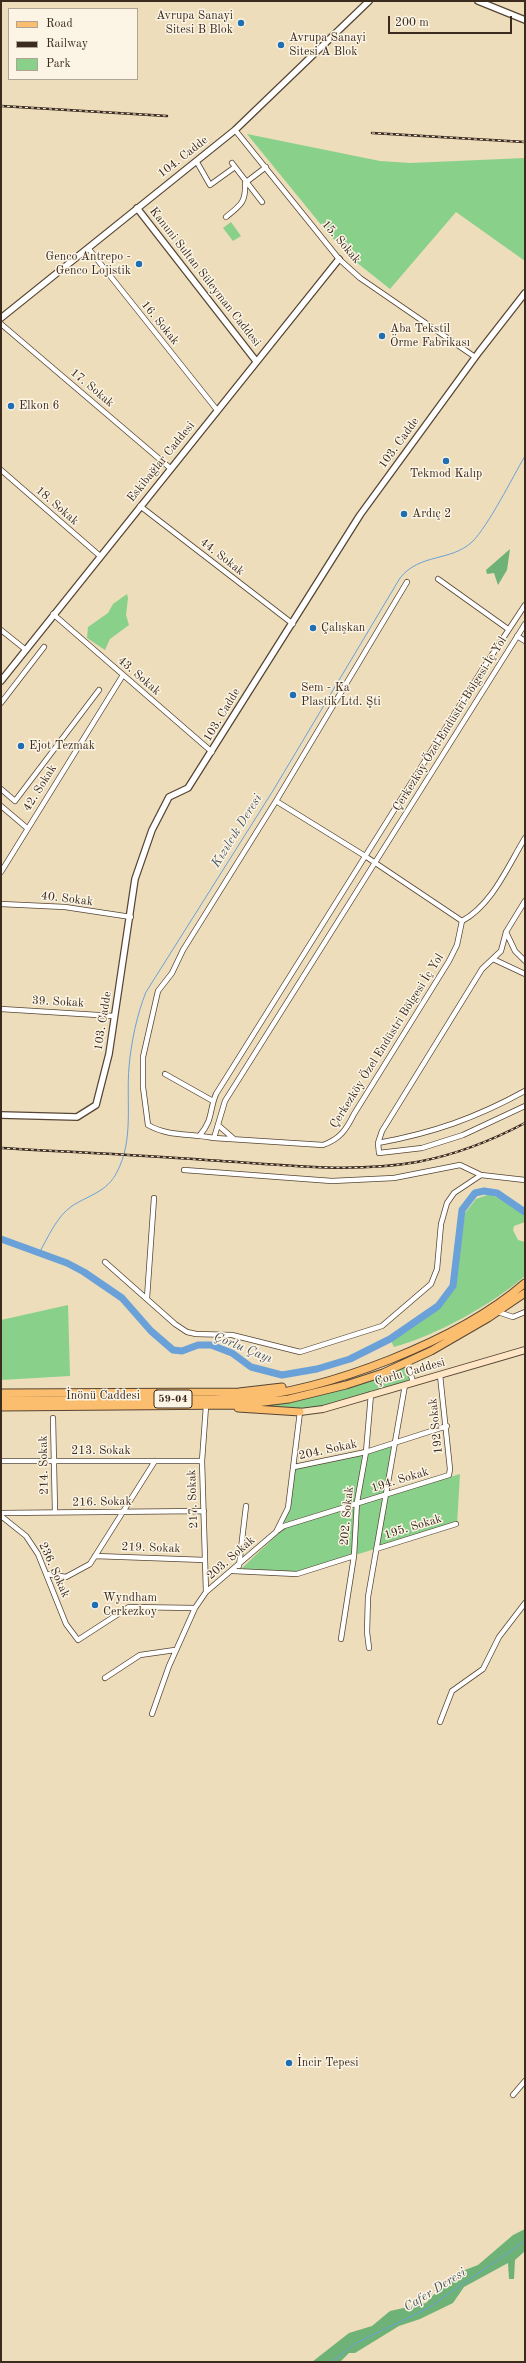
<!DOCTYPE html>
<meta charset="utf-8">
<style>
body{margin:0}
#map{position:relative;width:526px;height:2363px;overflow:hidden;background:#edddba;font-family:"Old Standard TT",serif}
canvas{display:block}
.frame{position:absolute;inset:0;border:2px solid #3b2a1e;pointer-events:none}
.legend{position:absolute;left:8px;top:8px;width:130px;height:72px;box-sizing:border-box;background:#fcf5e5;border:1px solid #afa495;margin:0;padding:5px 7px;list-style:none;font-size:12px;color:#3b2a1e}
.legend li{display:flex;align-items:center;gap:8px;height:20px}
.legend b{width:20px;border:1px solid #afa495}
.scale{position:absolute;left:388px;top:16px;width:124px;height:18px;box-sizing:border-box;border:2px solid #3b2a1e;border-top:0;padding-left:5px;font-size:12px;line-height:14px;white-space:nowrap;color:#3b2a1e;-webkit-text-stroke:3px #fcf5e5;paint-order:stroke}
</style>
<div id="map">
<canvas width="526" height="2363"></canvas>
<div class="frame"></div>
<ul class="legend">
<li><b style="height:5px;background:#fbbd6e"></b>Road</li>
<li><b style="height:5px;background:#3b2a1e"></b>Railway</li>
<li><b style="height:11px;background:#89d08b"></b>Park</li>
</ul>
<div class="scale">200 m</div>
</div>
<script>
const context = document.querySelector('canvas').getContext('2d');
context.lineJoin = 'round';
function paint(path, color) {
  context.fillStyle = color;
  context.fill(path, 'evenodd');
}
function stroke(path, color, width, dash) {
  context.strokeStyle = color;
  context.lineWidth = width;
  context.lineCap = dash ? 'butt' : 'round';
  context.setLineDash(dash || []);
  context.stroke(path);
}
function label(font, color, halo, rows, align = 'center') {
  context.font = font + ' "Old Standard TT",serif';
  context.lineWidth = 3;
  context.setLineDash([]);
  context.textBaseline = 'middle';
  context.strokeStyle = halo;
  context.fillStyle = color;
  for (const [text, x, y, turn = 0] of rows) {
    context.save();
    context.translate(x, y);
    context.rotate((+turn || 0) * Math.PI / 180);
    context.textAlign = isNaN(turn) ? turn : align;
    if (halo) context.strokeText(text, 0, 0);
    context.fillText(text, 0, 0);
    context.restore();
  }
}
paint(new Path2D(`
 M247 134 380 161 410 163 525 158V261L456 212 390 289 351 258 327 232Z
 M231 222 241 236 233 241 223 228Z
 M127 594 128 598 126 615 129 625 110 639 105 650 87 638 88 627 108 613 113 604Z
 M490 1194 525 1210V1222L514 1226 513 1230 518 1240 525 1242V1276C491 1305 437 1335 394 1347L391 1341 412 1323 431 1315 455 1289 465 1213 476 1199Z
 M68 1305 70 1376 1 1380V1320Z
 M405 1365 411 1382 322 1408 300 1410 262 1406 321 1393Z
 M395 1442 389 1492 285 1523 284 1522 290 1508 294 1468Z
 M460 1474 457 1524 296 1573 240 1570 285 1527Z`), '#89d08b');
paint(new Path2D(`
 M510 549 507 570 498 585 494 573 487 574 486 570Z
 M525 2229V2251L515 2260 514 2279H509L508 2263 464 2287 453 2303 420 2319 399 2326 355 2353H349L340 2362H312L349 2333 372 2326 390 2311 426 2303 452 2275 478 2265 513 2235Z`), '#6eb277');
stroke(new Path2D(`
 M525 1217V1226
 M39 1253C48 1238 56 1217 72 1206 89 1195 107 1192 117 1172 134 1140 126 1102 129 1067 131 1043 137 1014 146 992L274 789 400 578C420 553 450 562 472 542 489 525 512 478 525 456
 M332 2362 356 2343 428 2308 525 2241`), '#69a1d8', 1);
stroke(new Path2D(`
 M1 1239 67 1263 84 1272 122 1298 151 1331 173 1350 182 1351 198 1345H211L232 1353 251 1367 282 1375 317 1369 350 1359 390 1339 438 1306 453 1286 462 1210 475 1193 484 1191 497 1193 525 1212`), '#69a1d8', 7);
const minor = new Path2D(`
 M235 130 339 259 360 278 475 357
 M232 163 262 202
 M198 164 210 185 235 167
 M226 217C241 205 246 202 245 183L266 167
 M88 248 217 410
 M1 324 170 468
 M1 470 100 556
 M140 506 293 624
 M438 579 508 629
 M407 582 276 801 183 950 172 973 158 991 143 1057V1087L148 1125C169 1137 190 1133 214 1138L323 1145C340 1139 346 1130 354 1114L449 961 457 945 462 921C492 905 508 866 525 838
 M53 614 212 752
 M1 630 26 650
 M517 636 525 641
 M1 703 44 647
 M1 789 15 801 99 690
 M276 801 365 856 462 921
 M1 806 27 828
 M1 872 123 675
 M525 901 506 932 501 951 482 969 382 1131 378 1143 379 1153 422 1148 463 1135 525 1106
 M1 904 65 907 131 917
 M506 932 515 951 525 961
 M493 959 525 974
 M1 1009 114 1016
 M165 1074 213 1101
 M218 1125 234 1139
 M200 1135C213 1120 209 1111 216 1094L482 670 525 605
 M214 1138 225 1101 525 624
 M378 1143C433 1133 476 1118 525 1091
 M184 1170 332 1181 394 1178 460 1165 481 1175 525 1180
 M105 1262 175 1324 187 1332 196 1334 232 1335 300 1352 382 1326 431 1284 437 1269 441 1224 447 1203 454 1193 481 1175
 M147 1298 154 1198
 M498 1312 513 1317 525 1312
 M407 1362 413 1382
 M206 1406 202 1461 206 1592
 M53 1418 55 1512
 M1 1461H202
 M294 1467 366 1452 447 1426
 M1 1513 204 1511
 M1 1516 26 1536 38 1554 66 1624 78 1640 129 1607 195 1608
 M277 1531 284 1526 449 1475 450 1469 440 1375
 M376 1549 456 1524
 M95 1556 205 1560
 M239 1566 246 1506
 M233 1571 297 1574 354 1556
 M47 1574 66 1577 90 1564 155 1461
 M341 1639 354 1556 357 1502 366 1452 371 1394
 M369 1648 367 1632 368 1597 405 1385
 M105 1678 140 1655 175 1650
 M152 1714 169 1666 195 1608 206 1592 276 1532 288 1508 300 1412
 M440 1722 452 1691 483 1669 499 1637 525 1603
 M513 2095 525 2081`);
const tertiary = new Path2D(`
 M478 1 525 20
 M137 208 256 361
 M1 318 235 130 369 1
 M1 681 339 259
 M1 1115 77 1117 96 1105 109 1054 135 879 152 830 169 797 188 788 360 515 479 352 525 293`);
const secondary = new Path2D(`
 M300 1412 323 1409 525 1350`);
const primary = new Path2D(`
 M1 1393 239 1392 282 1387
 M1 1400C53 1400 106 1400 158 1399 185 1399 213 1401 240 1398 327 1391 458 1341 525 1283
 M1 1407 239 1405 289 1399 346 1385 383 1373 431 1351 488 1318 525 1293
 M238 1408 300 1412`);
stroke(minor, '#564535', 6);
stroke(tertiary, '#564535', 8);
stroke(secondary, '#564535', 8);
stroke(primary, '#564535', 9);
stroke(minor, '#fff', 4.5);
stroke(tertiary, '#fff', 5.5);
stroke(secondary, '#fde5c5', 6);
stroke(primary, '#fbbd6e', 7);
const rail = new Path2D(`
 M1 106 167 116
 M372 133 525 142
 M1 1148C69 1152 138 1155 206 1160 276 1164 348 1174 417 1162 455 1155 491 1141 525 1123`);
stroke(rail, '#3b2a1e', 2.5);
stroke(rail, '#fcf5e5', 1, [3]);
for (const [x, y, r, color] of [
 [241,23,4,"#1f6fb2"],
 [281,45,4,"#1f6fb2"],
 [139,264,4,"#1f6fb2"],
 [382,336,4,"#1f6fb2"],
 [11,406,4,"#1f6fb2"],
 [446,461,4,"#1f6fb2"],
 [404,514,4,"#1f6fb2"],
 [313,628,4,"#1f6fb2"],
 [293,695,4,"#1f6fb2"],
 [21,746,4,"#1f6fb2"],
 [95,1605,4,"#1f6fb2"],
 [289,2063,4,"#1f6fb2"]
]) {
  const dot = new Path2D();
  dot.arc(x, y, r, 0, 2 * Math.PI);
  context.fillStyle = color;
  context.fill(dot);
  stroke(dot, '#fcf5e5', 1.5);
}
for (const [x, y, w] of [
 [173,1399,38]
]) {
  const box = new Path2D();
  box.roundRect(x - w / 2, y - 9, w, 18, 3);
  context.fillStyle = '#fcf5e5';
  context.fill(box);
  stroke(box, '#3b2a1e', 1);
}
label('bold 11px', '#3b2a1e', null, [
 ["59-04",173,1399]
]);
label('12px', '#3b2a1e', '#fcf5e5', [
 ["Avrupa Sanayi",233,16,"right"],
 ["Sitesi B Blok",233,30,"right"],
 ["Avrupa Sanayi",289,38],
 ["Sitesi A Blok",289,52],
 ["Genco Antrepo -",131,257,"right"],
 ["Genco Lojistik",131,271,"right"],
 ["Aba Tekstil",390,329],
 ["Örme Fabrikası",390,343],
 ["Elkon 6",19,406],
 ["Tekmod Kalıp",446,474,"center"],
 ["Ardıç 2",412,514],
 ["Çalışkan",321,628],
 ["Sem - Ka",301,688],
 ["Plastik Ltd. Şti",301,702],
 ["Ejot Tezmak",29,746],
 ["Wyndham",103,1598],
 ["Cerkezkoy",103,1612],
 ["İncir Tepesi",297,2063]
], 'left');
label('12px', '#3b2a1e', '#fcf5e5', [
 ["104. Cadde",183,157,-38],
 ["15. Sokak",341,242,49],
 ["Kanuni Sultan Süleyman Caddesi",205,277,52],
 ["16. Sokak",160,323,51],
 ["17. Sokak",92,388,40],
 ["103. Cadde",399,443,-54],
 ["Eskibağlar Caddesi",161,462,-51],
 ["18. Sokak",57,506,41],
 ["44. Sokak",222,557,38],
 ["43. Sokak",139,676,41],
 ["103. Cadde",222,715,-59],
 ["Çerkezköy Özel Endüstri Bölgesi İç Yol",450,724,-58],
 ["42. Sokak",40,788,-58],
 ["40. Sokak",67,899,7],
 ["39. Sokak",58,1002,3],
 ["103. Cadde",103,1021,-81],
 ["Çerkezköy Özel Endüstri Bölgesi İç Yol",387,1041,-58],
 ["Çorlu Caddesi",410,1372,-16],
 ["İnönü Caddesi",103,1396],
 ["192 Sokak",436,1426,-96],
 ["204. Sokak",328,1450,-12],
 ["213. Sokak",101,1451],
 ["214. Sokak",44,1465,-91],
 ["194. Sokak",400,1480,-17],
 ["217. Sokak",193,1499,-92],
 ["216. Sokak",102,1502,-1],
 ["202. Sokak",347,1516,-85],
 ["195. Sokak",413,1527,-17],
 ["219. Sokak",151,1548,2],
 ["203. Sokak",231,1558,-41],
 ["236. Sokak",54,1570,66]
]);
label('italic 13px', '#4b545f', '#fcf5e5', [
 ["Kızılcık Deresi",237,831,-58],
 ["Çorlu Çayı",243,1348,22],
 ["Cafer Deresi",435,2290,-32]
]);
</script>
